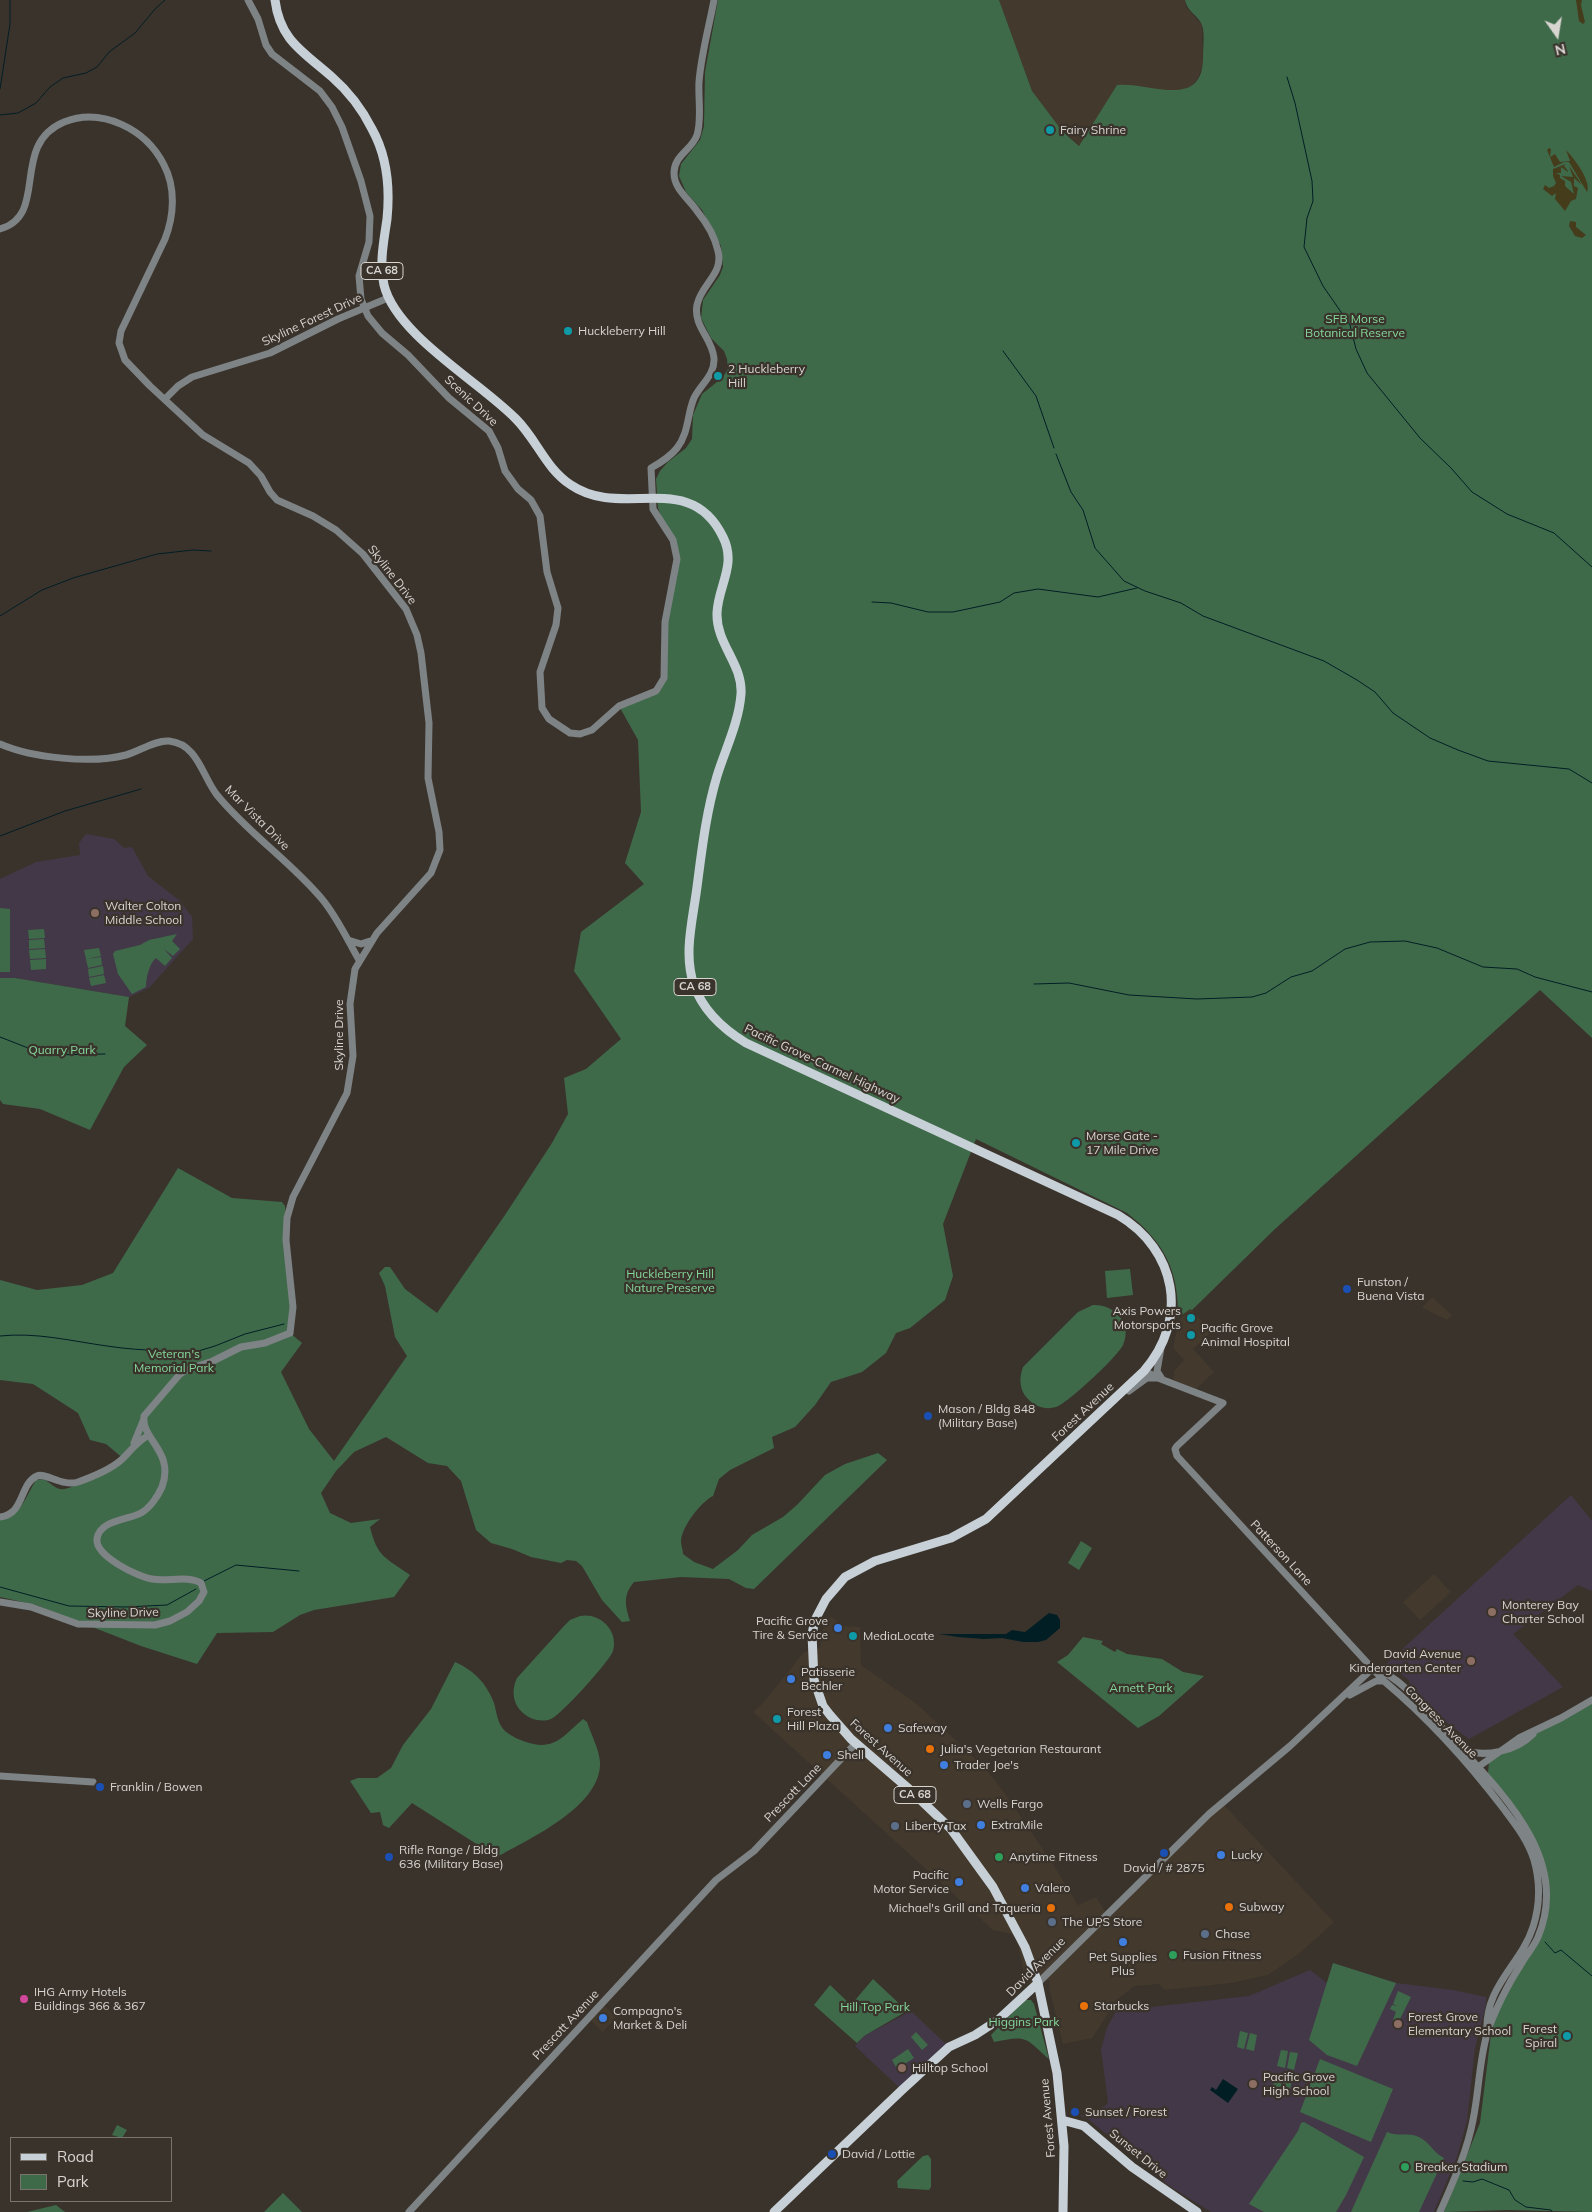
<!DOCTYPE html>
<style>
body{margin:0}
#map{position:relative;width:1592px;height:2212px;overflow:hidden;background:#3a332c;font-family:Mulish,sans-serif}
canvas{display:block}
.legend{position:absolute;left:10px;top:2137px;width:162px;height:65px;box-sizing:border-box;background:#3a332c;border:1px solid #79736e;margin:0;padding:6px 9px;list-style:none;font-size:15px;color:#d8d4d0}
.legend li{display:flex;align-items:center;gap:10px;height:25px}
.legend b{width:25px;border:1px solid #79736e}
.north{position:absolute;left:1532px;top:10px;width:50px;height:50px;-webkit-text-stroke:4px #3a332c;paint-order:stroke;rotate:167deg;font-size:14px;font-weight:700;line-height:20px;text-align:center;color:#d8d4d0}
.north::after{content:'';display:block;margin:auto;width:18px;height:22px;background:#d8d4d0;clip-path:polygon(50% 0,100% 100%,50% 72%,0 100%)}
</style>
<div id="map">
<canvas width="1592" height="2212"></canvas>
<ul class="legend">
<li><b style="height:6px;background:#c7d0d6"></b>Road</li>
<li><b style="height:14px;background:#3f6a4a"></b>Park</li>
</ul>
<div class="north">N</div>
</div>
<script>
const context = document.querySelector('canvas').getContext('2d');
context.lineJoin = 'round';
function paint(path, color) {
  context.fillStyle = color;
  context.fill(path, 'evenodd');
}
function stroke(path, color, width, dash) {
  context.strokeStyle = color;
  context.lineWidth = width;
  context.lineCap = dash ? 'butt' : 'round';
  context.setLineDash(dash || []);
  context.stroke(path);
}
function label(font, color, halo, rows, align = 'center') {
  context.font = font + ' Mulish,sans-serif';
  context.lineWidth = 4.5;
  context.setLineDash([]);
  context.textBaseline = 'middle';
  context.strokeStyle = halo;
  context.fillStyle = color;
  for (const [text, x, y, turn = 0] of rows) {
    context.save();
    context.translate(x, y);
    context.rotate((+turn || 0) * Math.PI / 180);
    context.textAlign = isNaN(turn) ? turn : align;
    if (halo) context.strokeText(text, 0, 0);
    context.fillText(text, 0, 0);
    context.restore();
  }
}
paint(new Path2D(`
 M999 0H1185L1186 7 1202 25 1203 65 1197 80 1190 87 1183 90 1171 91 1117 85 1080 146 1063 132 1032 91Z
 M1432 1297 1452 1315 1447 1320 1423 1308V1306Z
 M1190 1308 1212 1332 1193 1349 1214 1372 1196 1389 1174 1380V1371L1184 1360 1173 1348 1179 1320Z
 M1434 1574 1451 1592 1420 1620 1403 1602Z
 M830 1616 844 1626 860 1627 861 1665 917 1704 984 1767 1004 1792 1053 1864 1078 1905 1096 1897 1109 1918 1223 1804 1334 1922 1300 1953 1268 1975 1231 1983 1165 1990 1159 1984 1134 1986 1117 2000 1092 2038 1063 2044 1049 1987 1050 1980 1026 1984 1016 1935 993 1930 753 1712 764 1702 804 1652 820 1648 824 1626 827 1625Z
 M603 2005 617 2017 603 2032 590 2019Z`), '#43392c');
paint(new Path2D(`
 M86 834 114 839 124 848 132 847 148 876 180 901 192 917 193 939 149 988 129 997 15 978H0V879L36 862 80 855 79 843Z
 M1571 1495 1592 1521V1591L1578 1585 1513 1634 1563 1687 1469 1739 1418 1702 1412 1695 1409 1680 1386 1664Z
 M1333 1963 1396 1983 1453 1990 1486 1997V2004L1475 2048 1467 2121 1457 2157 1434 2212H1211L1168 2185 1087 2118 1080 2116 1105 2106 1108 2102 1101 2049 1107 2028 1116 2011 1249 1996 1310 1970 1327 1983Z
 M911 2011 949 2047 902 2090 855 2046 864 2036Z`), '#433847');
paint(new Path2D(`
 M718 0H999L1032 91 1063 132 1079 146 1117 85C1148 81 1204 112 1203 56 1203 47 1205 34 1202 25 1198 15 1187 12 1185 0H1592V1038L1540 990 1275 1229 1192 1310 1190 1309 1178 1318C1179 1270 1164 1242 1127 1213L976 1139 943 1224 953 1276 945 1300 910 1328 896 1333 886 1353 862 1372 831 1382 815 1405 795 1427 772 1437 774 1448 730 1470 719 1479 713 1496C701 1502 681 1527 681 1542 681 1545 683 1550 683 1554L694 1562 713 1569 738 1550 752 1535 783 1517 797 1505 825 1475 845 1464 878 1453 887 1460 754 1589 746 1588 729 1579 681 1577 634 1582C623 1595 625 1605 630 1621L622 1622 602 1600 582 1566 576 1561 567 1560 561 1563 531 1557 512 1549 491 1543 476 1530 461 1481 447 1466 428 1463 386 1437 354 1452 336 1471 321 1493 330 1513 351 1523 380 1519 370 1527C377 1557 386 1558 410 1575L394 1597 314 1610 300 1615 273 1632 217 1633 197 1664 141 1646 36 1605 0 1597V1520C20 1518 26 1496 36 1480 47 1476 51 1487 60 1489 70 1492 114 1465 125 1460L106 1444 90 1440 78 1413 33 1384 0 1380V1280L37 1290 82 1285 113 1273 178 1168 232 1198 282 1202 285 1206 291 1299 290 1333 302 1343 281 1372 309 1429 334 1461 407 1356 395 1337 385 1286 379 1273 385 1267H390L405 1289 437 1313 505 1215 552 1143 568 1114 564 1078 586 1069 621 1039 574 971 581 932 644 884 625 863 641 812 638 740 619 706 645 697 662 684 663 649 677 559 658 508 656 479 660 471 668 462 686 448 692 439 693 415 702 394 723 377 728 369 727 359 724 351 711 338 701 318 703 300 720 275 723 267 721 246 702 210 686 192 679 176 681 164 700 140 704 126 705 72Z
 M0 908 10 909V972H0Z
 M44 929 45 938 29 939 28 930Z
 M177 934 172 941 180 949 173 956 164 949 172 958 165 966 156 958C149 964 146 978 146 987L132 994 118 974 113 954 115 951 140 945 149 940Z
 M44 939 45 948 29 949V940Z
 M99 948 101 956 86 959 84 950Z
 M45 949 46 958 30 959 29 950Z
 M101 957 102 965 88 968 86 959Z
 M46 959V969L31 970 30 960Z
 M103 966 104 974 89 977 88 969Z
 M104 975 106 983 91 986 89 978Z
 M0 978H15L129 997 125 1026 147 1045 124 1067 90 1130 40 1109 3 1104 0 1100Z
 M1130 1269 1133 1295 1107 1298 1105 1271Z
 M1093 1305C1114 1304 1133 1323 1123 1345 1118 1356 1067 1404 1056 1407 1046 1410 1035 1407 1028 1399 1019 1390 1019 1378 1023 1367L1078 1312Z
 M1081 1541 1092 1548 1079 1570 1068 1563Z
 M580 1616C600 1612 619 1631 613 1651 609 1662 561 1715 551 1719 540 1723 528 1719 520 1710 512 1701 512 1688 517 1678L564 1626 570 1620Z
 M1083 1637 1103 1641 1101 1644 1115 1652 1117 1649 1127 1654 1162 1659 1183 1672 1204 1676 1159 1716 1138 1728 1057 1662 1068 1655Z
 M455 1662C475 1671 486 1683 494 1703 496 1710 497 1719 501 1726 505 1733 515 1738 523 1741 554 1752 561 1738 583 1719L587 1722C591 1734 599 1749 600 1762 602 1806 529 1839 497 1857L412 1803 389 1828 383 1825 380 1812 371 1813 350 1781 358 1778H377L391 1768 403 1745 431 1709Z
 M1592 1700V2212L1508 2210 1444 2212 1480 2123 1491 2034 1501 2002 1535 1943 1545 1911 1542 1861 1488 1773 1489 1762 1537 1730Z
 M1333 1963 1396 1983 1357 2066 1327 2055 1309 2040Z
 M873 1979 907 2011 864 2036 857 2043 814 2005 830 1985 851 2005Z
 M1398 1991 1411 1997 1398 2023 1393 2020 1396 2012 1390 2009 1392 2005 1397 2006 1393 2004Z
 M1025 2000H1031L1034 2004 1049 2059C1024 2037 1028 2035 994 2042L991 2035Z
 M1240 2031 1248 2033 1244 2049 1237 2047Z
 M916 2032 928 2045 922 2050 911 2037Z
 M1250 2033 1257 2035 1254 2051 1246 2049Z
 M908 2049 914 2058 897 2069 892 2060Z
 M1281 2050 1288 2051 1285 2068 1277 2066Z
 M1290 2052 1298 2053 1294 2070 1287 2068Z
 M1320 2059 1393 2089 1371 2142 1300 2112Z
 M1275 2075 1283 2077 1279 2093 1272 2091Z
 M1285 2077 1292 2079 1289 2095 1281 2093Z
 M1304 2122 1364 2157 1346 2195 1336 2212H1264L1249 2204 1298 2131 1301 2123Z
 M117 2125 127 2130 122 2138 112 2135Z
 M1387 2132C1398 2137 1408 2132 1419 2137 1430 2142 1433 2153 1444 2158L1419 2212H1351Z
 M928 2155 931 2159V2187L929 2190 898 2188 897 2181 923 2156Z
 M283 2193 302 2212H264Z
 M56 2205 65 2212H27Z`), '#3f6a4a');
paint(new Path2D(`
 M1576 0H1582L1581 5 1585 22 1583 24 1579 21Z
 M1549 148 1551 149 1550 157 1555 154 1560 162 1570 161 1566 150C1574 158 1592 182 1587 192L1569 162H1564L1554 167 1547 150Z
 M1566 164 1564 166 1568 171V172L1561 167V173H1556L1560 175V178L1565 181V186L1574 194 1571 182 1561 176 1573 177 1569 166 1582 185 1574 178V186L1578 188 1576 199 1571 201 1565 211 1555 199 1556 193 1552 196 1543 189 1545 185 1549 188 1554 186 1556 183 1553 176V169Z
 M1570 221 1576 222V227L1586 235 1582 238 1575 236 1569 226Z`), '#453c1c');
paint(new Path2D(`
 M1049 1613 1057 1615 1060 1620V1628L1046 1640 1038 1642H1023L1002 1638 984 1639 958 1637 939 1634H1006L1012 1630 1025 1632Z
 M1223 2079 1238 2089 1228 2103 1210 2090 1212 2087 1216 2090Z`), '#021e25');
stroke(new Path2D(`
 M1287 77 1295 103 1312 181 1313 201 1307 218 1304 247 1323 286 1350 325 1356 349 1367 373 1420 438 1451 468 1472 492 1507 514 1554 533 1592 567
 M0 89 10 24V0
 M0 115 18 113 36 103 50 87 63 78 86 73 97 67 109 52 135 33 155 9 165 0
 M1003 351 1036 396 1054 448
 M1056 454 1071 492 1083 510 1095 548 1124 581 1145 591 1181 603 1203 616 1324 661 1357 680 1375 692 1393 713 1430 738 1458 750 1488 761 1569 769 1592 783
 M872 602 891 603 928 612H953L1000 602 1014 593 1038 589 1098 597 1137 588
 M0 616 42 590 73 578 157 554 193 550 211 551
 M0 836 65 811 141 789
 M1034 984 1069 983 1129 995 1197 999 1252 997 1266 993 1291 977 1312 971 1345 949 1370 942 1405 941 1437 948 1483 967 1517 969 1535 977 1592 992
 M0 1037 46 1055 105 1054
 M0 1336C36 1332 71 1341 107 1346 126 1349 145 1350 164 1351
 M195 1352 215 1346 245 1334 284 1324
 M204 1581 236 1565 299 1571
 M0 1587 69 1606 126 1607 167 1605 196 1589
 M1545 1942 1555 1953 1561 1950 1592 1976
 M1463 2181 1473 2182 1482 2179 1509 2190 1515 2200 1526 2207 1551 2210 1552 2212`), '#021e25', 1);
stroke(new Path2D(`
 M248 0 258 19 266 45 272 54 320 91 332 107 342 127 361 181 370 216 369 242 359 276 361 299 368 316 382 333 408 355 449 398 489 431 498 448 505 471 518 489 531 500 540 516 547 572 558 608 556 625 540 672 542 708 549 719 570 733 580 734 592 730 619 706 656 691 664 678 665 622 677 559 673 540 653 509 651 468C660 463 670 457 677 448 689 433 687 414 694 398 701 384 715 375 714 358 712 338 693 326 697 305 701 284 724 274 718 251 715 237 706 222 697 211 688 198 674 189 674 173 674 155 692 150 697 135 702 119 698 99 699 82 701 55 709 27 714 0
 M0 229C50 215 9 145 64 122 102 107 146 129 164 165 176 188 174 216 165 239L121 331 119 343 125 360 150 386 203 435 249 463 261 476 270 492 277 500 313 516 336 530 363 554 406 609 417 635 421 653 429 723 428 778 439 832 440 850 431 873 377 933 355 969 350 1004 353 1056 347 1093 293 1197 287 1218 286 1240 293 1307 290 1333
 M165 399 178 386 192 377 270 353 338 319 388 298
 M0 744C32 758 92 764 126 755 140 751 155 740 169 741 198 744 202 776 217 795 248 833 290 861 322 899 337 917 347 939 359 960
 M348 940 361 944 370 941
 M1161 1348 1157 1371 1162 1379
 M1144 1371 1158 1378 1223 1403 1177 1446 1175 1449 1177 1456 1384 1681C1428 1718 1468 1762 1503 1808 1515 1824 1528 1840 1534 1860 1540 1881 1540 1905 1533 1927 1521 1965 1484 1986 1487 2033
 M1129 1391 1147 1378H1156
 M134 1443 143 1421
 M0 1517C25 1514 19 1484 37 1476 45 1472 62 1487 78 1482 92 1477 108 1471 120 1461 130 1452 136 1442 149 1435
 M0 1602 31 1607 78 1624 155 1625 170 1621 187 1612 199 1601 204 1592 201 1583C188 1575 167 1582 152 1579 138 1577 95 1556 97 1539 99 1520 128 1520 141 1513 150 1508 158 1496 162 1487 175 1451 141 1440 144 1416L180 1374 186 1370 213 1361 241 1347 265 1343 290 1333
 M1373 1668C1403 1676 1433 1719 1454 1741 1502 1793 1571 1859 1538 1937 1534 1947 1525 1956 1520 1966 1508 1984 1493 2014 1487 2034 1479 2062 1479 2091 1473 2120 1467 2152 1453 2182 1440 2212
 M1350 1695 1376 1681H1384
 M1462 1750C1486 1758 1516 1751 1533 1734
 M1478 1767 1519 1738 1561 1718 1592 1700
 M0 1776 93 1782
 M1038 1983 1209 1814 1290 1746 1373 1668
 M409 2212 716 1880 754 1851 856 1743`), '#7e8385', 7);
stroke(new Path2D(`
 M275 0C280 41 304 52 332 77 348 91 362 109 372 129 387 156 390 189 387 219 384 240 379 263 384 285 396 335 480 382 516 419 537 440 546 469 571 485 622 520 690 468 723 537 737 565 718 586 717 613 716 644 743 664 741 694 739 722 725 750 717 776 706 813 702 849 697 887 693 919 683 954 694 985 703 1011 723 1029 746 1043L1118 1215C1177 1250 1189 1319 1144 1371L986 1519 951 1538 875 1561 845 1577 826 1599 815 1620 812 1634 814 1680 823 1706 830 1715 851 1739 909 1789 951 1829 993 1887 1025 1947 1038 1983 1057 2073 1064 2146 1063 2212
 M1062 2120 1084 2126 1132 2167 1197 2212
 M774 2212 902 2090 949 2047 975 2035 998 2020 1038 1983`), '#c7d0d6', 9);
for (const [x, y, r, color] of [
 [1050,130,5,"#0f9aa8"],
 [568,331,5,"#0f9aa8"],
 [718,376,5,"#0f9aa8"],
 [95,913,5,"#8d6e63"],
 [1076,1143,5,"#0f9aa8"],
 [1347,1289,5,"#1a4fb4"],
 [1191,1318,5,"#0f9aa8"],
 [1191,1335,5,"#0f9aa8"],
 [928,1416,5,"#1a4fb4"],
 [1492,1612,5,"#8d6e63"],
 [838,1628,5,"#3f7fe0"],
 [853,1636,5,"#0f9aa8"],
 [1471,1661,5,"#8d6e63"],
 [791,1679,5,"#3f7fe0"],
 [777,1719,5,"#0f9aa8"],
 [888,1728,5,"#3f7fe0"],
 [930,1749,5,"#e8710a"],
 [827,1755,5,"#3f7fe0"],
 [944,1765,5,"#3f7fe0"],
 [100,1787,5,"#1a4fb4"],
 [967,1804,5,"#5c6f8a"],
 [981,1825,5,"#3f7fe0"],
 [895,1826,5,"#5c6f8a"],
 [1164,1853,5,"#1a4fb4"],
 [1221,1855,5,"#3f7fe0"],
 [389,1857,5,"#1a4fb4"],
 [999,1857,5,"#2e9e5b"],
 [959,1882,5,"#3f7fe0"],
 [1025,1888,5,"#3f7fe0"],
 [1229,1907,5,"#e8710a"],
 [1051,1908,5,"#e8710a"],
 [1052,1922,5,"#5c6f8a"],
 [1205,1934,5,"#5c6f8a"],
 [1123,1942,5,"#3f7fe0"],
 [1173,1955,5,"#2e9e5b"],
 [24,1999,5,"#d1479c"],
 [1084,2006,5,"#e8710a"],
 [603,2018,5,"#3f7fe0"],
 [1398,2024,5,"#8d6e63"],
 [1567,2036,5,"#0f9aa8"],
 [902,2068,5,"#8d6e63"],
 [1253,2084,5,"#8d6e63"],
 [1075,2112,5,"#1a4fb4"],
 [832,2154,5,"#1a4fb4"],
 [1405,2167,5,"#2e9e5b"]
]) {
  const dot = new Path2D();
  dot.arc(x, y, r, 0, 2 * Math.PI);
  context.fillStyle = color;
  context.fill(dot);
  stroke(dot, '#3a332c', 2);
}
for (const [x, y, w] of [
 [382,271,42],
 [695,987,42],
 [915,1795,42]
]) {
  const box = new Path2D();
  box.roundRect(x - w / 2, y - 8.5, w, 17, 4);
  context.fillStyle = '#3a332c';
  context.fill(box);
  stroke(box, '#d8d4d0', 1);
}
label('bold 11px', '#d8d4d0', null, [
 ["CA 68",382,271],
 ["CA 68",695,987],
 ["CA 68",915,1795]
]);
label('12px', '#d8d4d0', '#3a332c', [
 ["Fairy Shrine",1060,130],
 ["Huckleberry Hill",578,331],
 ["2 Huckleberry",728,369],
 ["Hill",728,383],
 ["Walter Colton",105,906],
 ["Middle School",105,920],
 ["Morse Gate -",1086,1136],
 ["17 Mile Drive",1086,1150],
 ["Funston /",1357,1282],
 ["Buena Vista",1357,1296],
 ["Axis Powers",1181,1311,"right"],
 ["Motorsports",1181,1325,"right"],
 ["Pacific Grove",1201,1328],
 ["Animal Hospital",1201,1342],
 ["Mason / Bldg 848",938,1409],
 ["(Military Base)",938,1423],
 ["Monterey Bay",1502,1605],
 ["Charter School",1502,1619],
 ["Pacific Grove",828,1621,"right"],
 ["Tire & Service",828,1635,"right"],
 ["MediaLocate",863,1636],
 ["David Avenue",1461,1654,"right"],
 ["Kindergarten Center",1461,1668,"right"],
 ["Patisserie",801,1672],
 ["Bechler",801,1686],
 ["Forest",787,1712],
 ["Hill Plaza",787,1726],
 ["Safeway",898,1728],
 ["Julia's Vegetarian Restaurant",940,1749],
 ["Shell",837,1755],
 ["Trader Joe's",954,1765],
 ["Franklin / Bowen",110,1787],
 ["Wells Fargo",977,1804],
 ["ExtraMile",991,1825],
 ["Liberty Tax",905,1826],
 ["Rifle Range / Bldg",399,1850],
 ["636 (Military Base)",399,1864],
 ["Lucky",1231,1855],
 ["Anytime Fitness",1009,1857],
 ["David / # 2875",1164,1868,"center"],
 ["Pacific",949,1875,"right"],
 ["Motor Service",949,1889,"right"],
 ["Valero",1035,1888],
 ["Subway",1239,1907],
 ["Michael's Grill and Taqueria",1041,1908,"right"],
 ["The UPS Store",1062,1922],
 ["Chase",1215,1934],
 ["Fusion Fitness",1183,1955],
 ["Pet Supplies",1123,1957,"center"],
 ["Plus",1123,1971,"center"],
 ["IHG Army Hotels",34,1992],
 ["Buildings 366 & 367",34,2006],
 ["Starbucks",1094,2006],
 ["Compagno's",613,2011],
 ["Market & Deli",613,2025],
 ["Forest Grove",1408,2017],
 ["Elementary School",1408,2031],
 ["Forest",1557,2029,"right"],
 ["Spiral",1557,2043,"right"],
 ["Hilltop School",912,2068],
 ["Pacific Grove",1263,2077],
 ["High School",1263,2091],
 ["Sunset / Forest",1085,2112],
 ["David / Lottie",842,2154],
 ["Breaker Stadium",1415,2167]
], 'left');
label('12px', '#84d89a', '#3a332c', [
 ["SFB Morse",1355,319],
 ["Botanical Reserve",1355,333],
 ["Quarry Park",62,1050],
 ["Huckleberry Hill",670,1274],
 ["Nature Preserve",670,1288],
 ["Veteran's",174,1354],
 ["Memorial Park",174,1368],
 ["Arnett Park",1141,1688],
 ["Hill Top Park",875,2007],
 ["Higgins Park",1024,2022]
]);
label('12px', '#d8d4d0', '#3a332c', [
 ["Skyline Forest Drive",312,320,-25],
 ["Scenic Drive",471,401,43],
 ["Skyline Drive",392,575,52],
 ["Mar Vista Drive",257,818,45],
 ["Skyline Drive",339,1035,-90],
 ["Pacific Grove-Carmel Highway",822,1064,25],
 ["Forest Avenue",1083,1412,-43],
 ["Patterson Lane",1281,1553,47],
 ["Skyline Drive",123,1613,-1],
 ["Congress Avenue",1441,1722,45],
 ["Forest Avenue",881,1748,42],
 ["Prescott Lane",793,1793,-46],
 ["David Avenue",1036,1967,-45],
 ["Prescott Avenue",566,2025,-47],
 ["Forest Avenue",1048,2118,-95],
 ["Sunset Drive",1138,2154,39]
]);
</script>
